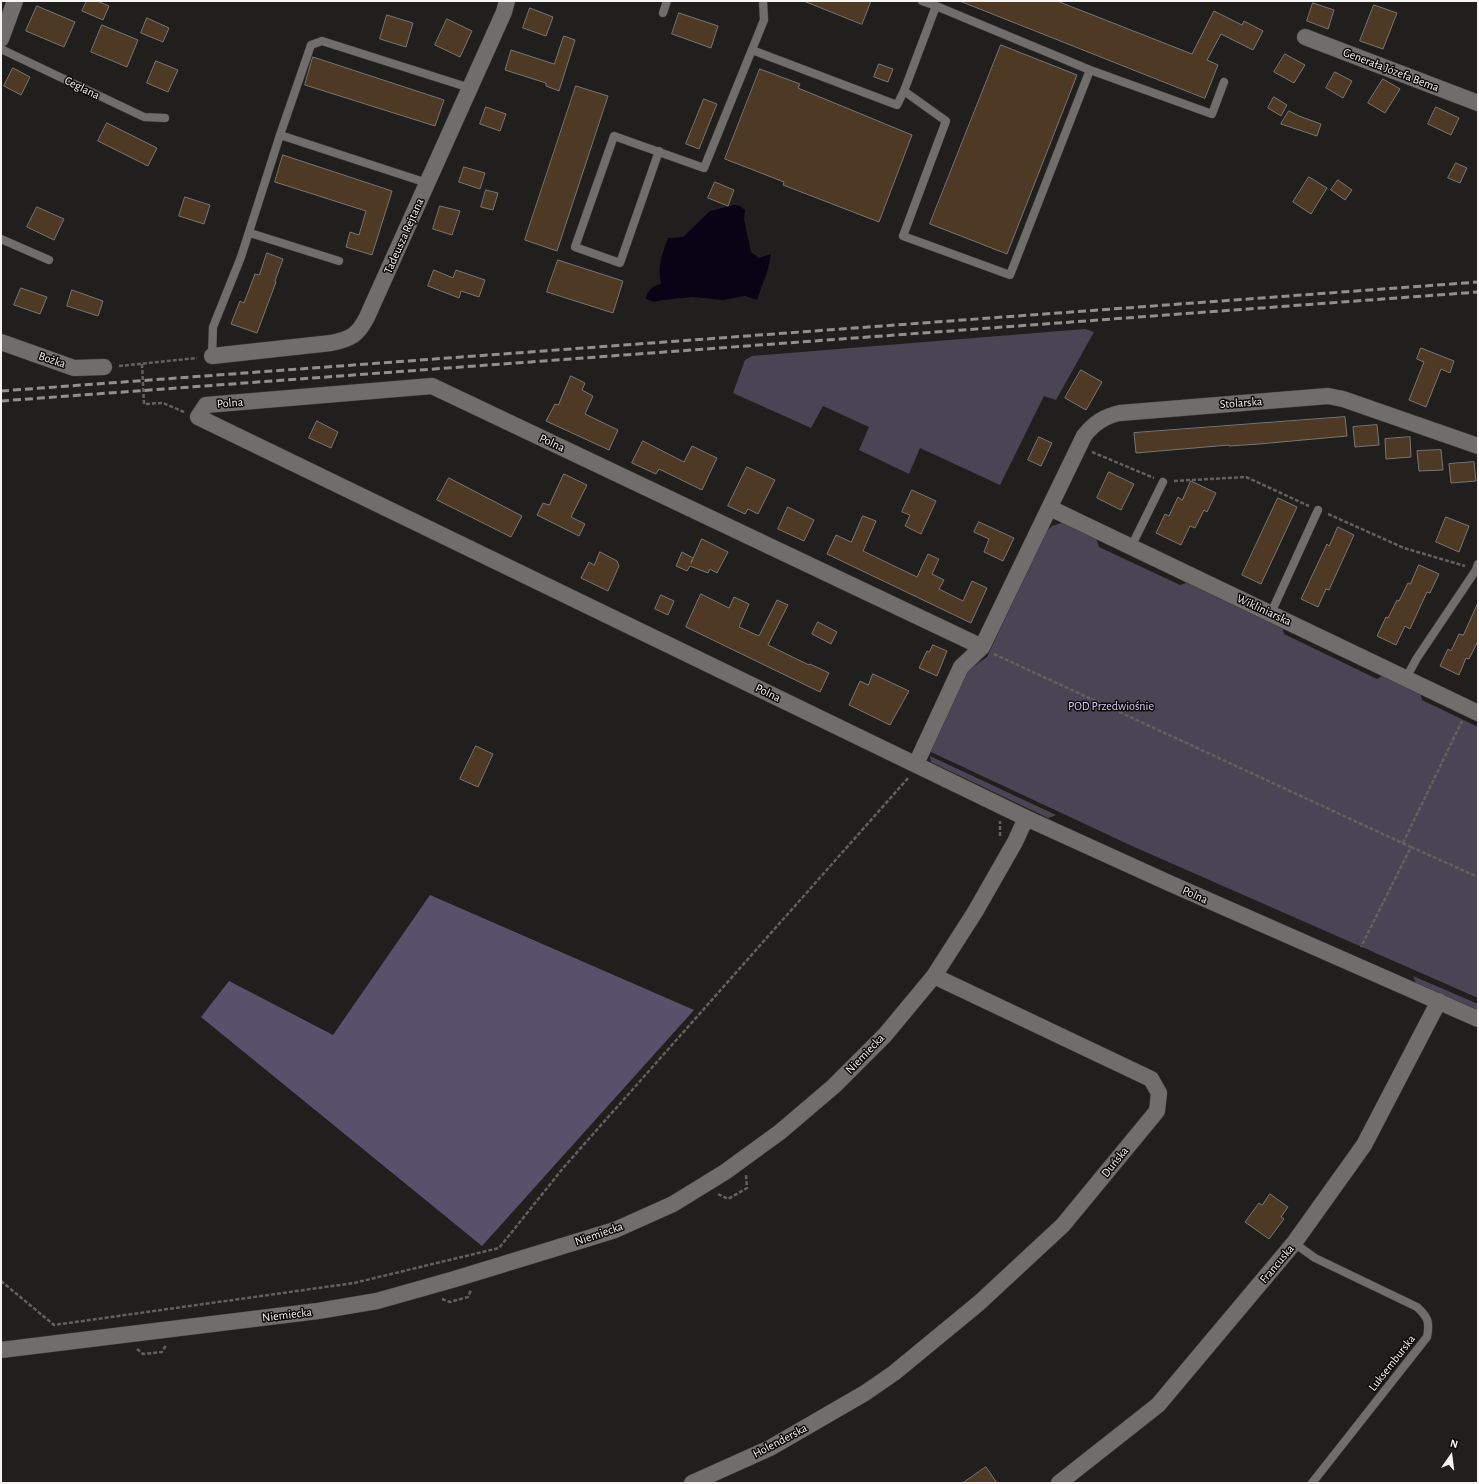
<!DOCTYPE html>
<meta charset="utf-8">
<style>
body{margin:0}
#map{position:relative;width:1479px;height:1484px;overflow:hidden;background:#211f1d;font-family:"Alegreya Sans",sans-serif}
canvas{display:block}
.frame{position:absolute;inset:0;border:2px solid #f6f5f3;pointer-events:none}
.north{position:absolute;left:1431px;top:1436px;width:40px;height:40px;-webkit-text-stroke:3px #0a0908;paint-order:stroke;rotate:14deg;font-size:11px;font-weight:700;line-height:16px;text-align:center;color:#f6f5f3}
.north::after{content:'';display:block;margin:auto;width:14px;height:18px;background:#f6f5f3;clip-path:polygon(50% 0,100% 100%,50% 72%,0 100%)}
</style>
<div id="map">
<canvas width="1479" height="1484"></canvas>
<div class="frame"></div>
<div class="north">N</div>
</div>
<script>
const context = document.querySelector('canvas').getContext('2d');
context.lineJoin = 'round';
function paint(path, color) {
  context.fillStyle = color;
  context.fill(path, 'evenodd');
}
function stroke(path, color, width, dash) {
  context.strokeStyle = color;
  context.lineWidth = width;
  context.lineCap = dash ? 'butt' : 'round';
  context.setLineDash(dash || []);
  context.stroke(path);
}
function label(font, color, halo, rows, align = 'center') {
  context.font = font + ' "Alegreya Sans",sans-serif';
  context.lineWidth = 3;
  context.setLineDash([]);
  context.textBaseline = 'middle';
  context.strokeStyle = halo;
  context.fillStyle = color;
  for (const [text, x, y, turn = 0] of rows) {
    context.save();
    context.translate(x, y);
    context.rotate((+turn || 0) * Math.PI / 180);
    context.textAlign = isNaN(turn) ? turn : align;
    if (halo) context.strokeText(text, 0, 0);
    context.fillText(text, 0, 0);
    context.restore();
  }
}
paint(new Path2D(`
 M1085 329 1094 332 1056 400 1044 396 1000 485 920 448 909 474 859 450 869 427 823 406 811 428 733 393 745 360 752 356Z
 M1062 523 1067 524 1096 538 1099 547 1180 585 1189 582 1282 626 1284 634 1377 679 1384 675 1420 692 1422 700 1478 727V998L1132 846 931 752 928 748 969 670 987 657 1046 532 1052 526Z
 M930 756 1056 815 1048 818 931 762Z
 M1413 976 1478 1004V1010L1416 983Z`), '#494555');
paint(new Path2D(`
 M430 895 694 1010 482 1246 201 1017 229 981 333 1035Z`), '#58516c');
paint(new Path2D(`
 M734 205 740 206 745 210 744 219 751 252 759 258 771 254 768 269 757 300 745 296 723 300 693 297 663 300 654 302 646 299C647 290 653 286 661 284 657 265 662 255 668 238L683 237 710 211Z`), '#090316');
const building = new Path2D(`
 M87 1H97L109 6 103 20 82 11Z
 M804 1H871L862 24Z
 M960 1H1057L1192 54 1214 11 1242 25 1244 21 1263 31 1253 50 1221 34 1207 60 1218 65 1205 98Z
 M1313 3 1334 10 1328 29 1307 21Z
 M1374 5 1397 13 1383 49 1360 41Z
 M37 6 75 22 64 47 26 31Z
 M530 8 553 17 546 36 523 28Z
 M679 13 718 26 711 48 672 34Z
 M387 15 413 23 406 47 380 39Z
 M147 18 169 28 163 42 141 33Z
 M447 19 472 31 460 57 435 45Z
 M102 25 138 40 127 67 91 52Z
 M564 36 575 40 559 91 546 86V83L505 70 511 50 554 64Z
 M1001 45 1077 75 1007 254 930 224Z
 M1285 54 1305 65 1294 83 1274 72Z
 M313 57 444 100 435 126 305 85Z
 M156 61 178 70 168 92 147 83Z
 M879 64 893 69 888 82 874 77Z
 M13 68 30 77 21 95 4 86Z
 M760 69 800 84 798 88 912 135 879 222 783 185 784 182 725 159Z
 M1335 72 1352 81 1343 98 1326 88Z
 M1383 79 1400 89 1385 113 1368 103Z
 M576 86 608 96 557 251 525 240Z
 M1274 97 1287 105 1281 116 1268 108Z
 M704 99 717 104 699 149 686 144Z
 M486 107 506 114 500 131 480 124Z
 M1436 107 1459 118 1451 135 1428 124Z
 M1289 111 1299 116 1321 124 1317 136 1281 124Z
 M107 123 157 148 148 166 98 141Z
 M283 155 392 191 372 255 346 247 350 232 359 235 366 211 275 182Z
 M1456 163 1467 168 1460 183 1448 178Z
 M464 167 485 173 480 189 459 182Z
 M1309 177 1327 188 1311 214 1293 202Z
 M1338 180 1352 190 1345 200 1331 190Z
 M715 182 734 190 728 206 708 198Z
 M486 190 498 193 493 210 481 207Z
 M185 197 210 205 204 224 179 216Z
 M440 206 460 211 452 235 433 229Z
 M37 207 64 219 54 240 27 227Z
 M267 253 283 259 275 281 276 282 257 333 231 324 240 301 244 303 255 274 259 275Z
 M558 260 623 281 613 313 547 292Z
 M434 270 453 278 456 270 485 280 479 297 461 291 459 298 428 286Z
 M21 288 47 297 40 314 14 305Z
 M72 290 103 301 98 316 67 306Z
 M1421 348 1454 361 1450 373 1441 369 1426 407 1409 400 1424 362 1417 359Z
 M1081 370 1102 382 1086 410 1065 398Z
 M571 376 585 383 582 390 593 396 585 414 618 430 609 450 546 421 555 404 558 405Z
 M1345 417 1347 436 1259 444 1229 446V445L1136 453 1134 433Z
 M317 421 338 432 331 448 309 438Z
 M1377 425 1379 445 1355 447 1353 427Z
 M1039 437 1052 443 1041 466 1028 460Z
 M1410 437 1411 457 1386 459 1385 439Z
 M643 441 684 462 692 446 717 458 702 490 659 469 656 474 632 463Z
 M1441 450 1443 470 1419 471 1417 451Z
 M1474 462 1476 481 1451 483 1449 464Z
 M747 467 775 480 758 514 748 509 745 514 728 506Z
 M1109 472 1134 484 1121 510 1097 498Z
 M564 474 587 485 571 517 585 524 579 536 537 515 543 503 549 505Z
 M449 478 522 516 511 537 437 500Z
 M1191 481 1216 493 1207 512 1204 510 1195 528 1190 526 1181 545 1156 533 1165 514 1169 516 1178 497 1182 500Z
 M912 490 936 501 921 534 905 526 910 515 902 512Z
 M1278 498 1297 507 1261 584 1242 575Z
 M788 507 814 520 804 541 778 529Z
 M863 516 876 521 863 551 917 577 928 554 939 559 932 574 944 580 939 589 963 601 972 581 987 588 971 623 827 554 836 535 851 542Z
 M1446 517 1469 526 1459 552 1436 542Z
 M979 522 1014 538 1003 561 984 552 989 539 974 532Z
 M1338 527 1354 535 1329 590 1326 589 1318 607 1301 599 1327 544 1329 546Z
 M702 539 728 552 717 573 710 569 708 573 690 566 687 571 676 566 682 552 693 558 691 563Z
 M600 552 617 561 619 566 608 591 581 578 589 562 594 565Z
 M1419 565 1439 574 1430 593 1427 592 1410 629 1405 626 1396 645 1377 636 1386 617 1388 618 1397 600 1399 601 1408 583 1410 584Z
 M701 594 729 608 734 597 749 604 739 627 759 636 777 600 788 605 768 645 809 665 810 664 829 673 820 692 686 627Z
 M661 595 674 601 668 615 655 609Z
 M1478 603V641L1469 659 1466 658 1459 675 1440 666 1448 649 1451 651 1459 634 1463 635Z
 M818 622 837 632 831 644 812 634Z
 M933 645 947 651 937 676 919 668 927 651 929 652Z
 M873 674 909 691 890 725 849 705 860 681 868 685Z
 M476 746 493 754 478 787 460 779Z
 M1270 1194 1288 1207 1281 1217 1284 1219 1269 1239 1245 1222 1259 1203 1262 1205Z
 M986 1467 997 1483H963Z`);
paint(building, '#4e3924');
stroke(building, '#787674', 1);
const lane = new Path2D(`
 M922 1 936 6 904 91 946 121 903 236 1010 275 1090 70 1212 114 1224 82
 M936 6 1090 70
 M663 13 667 1
 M1 49 144 117 165 118
 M752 50 897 105 904 91
 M280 135 427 183
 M659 151 620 263 575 247 614 136 704 168 764 20 763 1
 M250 233 339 261
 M1 239 49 260
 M212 356 213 327 241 257 280 135 311 45 322 41 470 88
 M1131 547 1163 482
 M1271 613 1318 510
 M1406 678 1417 658 1476 570 1478 564
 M1294 1243 1315 1258 1417 1307C1428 1317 1430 1322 1427 1337L1312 1483`);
const street = new Path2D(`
 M1305 37 1478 103
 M1 39 15 1
 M1 342 74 368 104 367
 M212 356 331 343C351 339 358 335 367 317L504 12 507 1
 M1050 508 1478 713
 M982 647 432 386 206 405 198 417 1026 818 1169 883 1478 1019
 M916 764 961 667 982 647 1084 436C1093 424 1104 416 1120 413L1328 396 1343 399 1478 446
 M1 1350 318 1311 377 1301 455 1279 615 1230 673 1204 725 1172 780 1132 834 1086 885 1035 934 976 975 912 1015 842 1026 818
 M692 1483 770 1448 865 1393 894 1373 979 1303 1063 1225 1157 1111 1159 1093 1151 1079 934 976
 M1059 1483 1158 1405 1294 1243 1364 1145 1439 1001`);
stroke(lane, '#3f3d3c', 9);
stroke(street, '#3f3d3c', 17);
stroke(new Path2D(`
 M142 364 144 404 163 403 184 412
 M119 366 197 358
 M1092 452 1154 478
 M1174 481 1246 477 1309 506
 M1328 514 1404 548 1465 566
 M994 654 1411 847 1361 947
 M1000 836V821
 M1403 843 1462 721
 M1411 847 1478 877
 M718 1194 728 1199 747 1188 746 1175
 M1 1281 54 1325 354 1283 499 1248 564 1167 909 777
 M442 1299 450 1302 468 1297 471 1290
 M137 1349 143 1354 162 1352 166 1345`), '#62615f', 2.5, [4, 2]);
stroke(lane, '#706e6c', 8);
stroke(street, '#706e6c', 16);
stroke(new Path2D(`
 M1 391 1478 282
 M1 401 1478 292`), '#92908e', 3, [8, 4]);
label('12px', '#f6f5f3', '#0a0908', [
 ["Generała Józefa Bema",1391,70,21],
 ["Ceglana",82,88,26],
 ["Tadeusza Rejtana",404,236,-66],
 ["Bożka",52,360,19],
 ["Polna",230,403,-5],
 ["Stolarska",1241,403,-4],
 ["Polna",552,443,25],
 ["Wikliniarska",1264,610,25],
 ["Polna",768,693,26],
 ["Polna",1195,895,24],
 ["Niemiecka",865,1054,-46],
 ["Duńska",1115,1162,-51],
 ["Niemiecka",599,1234,-19],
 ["Francuska",1277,1264,-50],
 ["Niemiecka",287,1315,-7],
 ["Luksemburska",1392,1363,-52],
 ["Holenderska",780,1441,-28]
]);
label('12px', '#d9cef9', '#0a0908', [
 ["POD Przedwiośnie",1111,706]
]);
</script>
